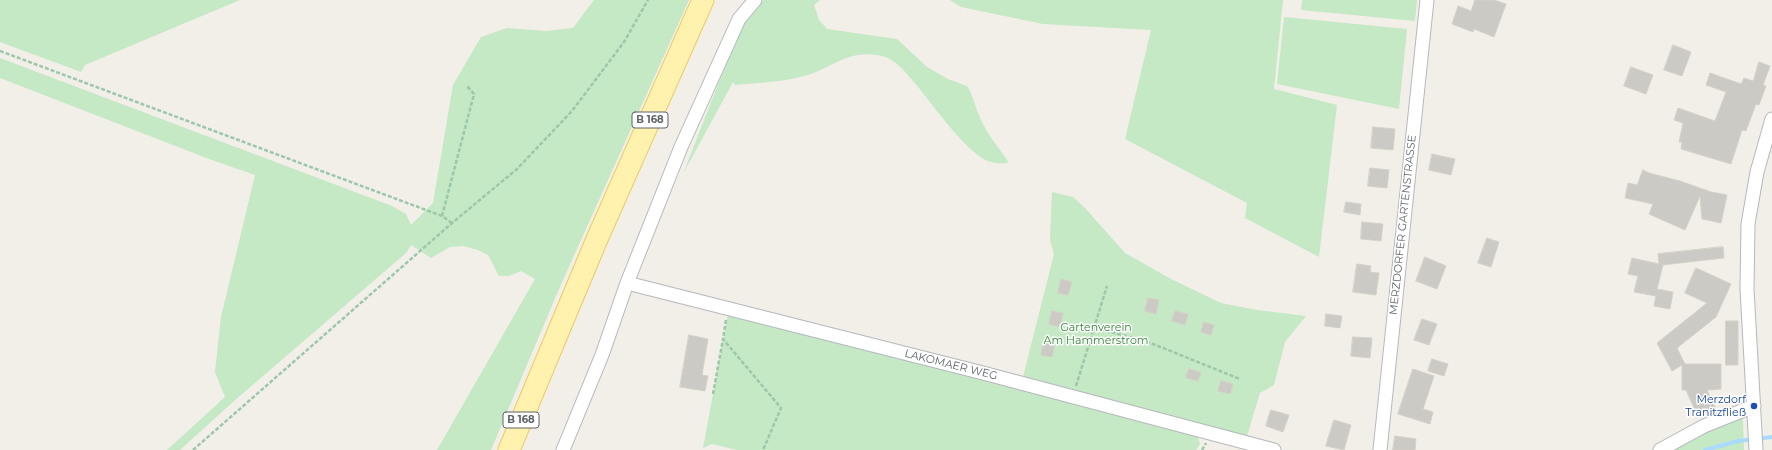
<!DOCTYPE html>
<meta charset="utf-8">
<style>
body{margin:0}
canvas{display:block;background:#f1efe8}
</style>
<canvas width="1772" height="450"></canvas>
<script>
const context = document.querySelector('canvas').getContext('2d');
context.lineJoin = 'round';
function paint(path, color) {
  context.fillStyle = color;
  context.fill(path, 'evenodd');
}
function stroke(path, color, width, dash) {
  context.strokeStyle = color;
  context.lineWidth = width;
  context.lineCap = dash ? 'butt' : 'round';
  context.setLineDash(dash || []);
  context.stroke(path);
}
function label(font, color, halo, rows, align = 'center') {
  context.font = font + ' Montserrat,sans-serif';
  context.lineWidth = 3;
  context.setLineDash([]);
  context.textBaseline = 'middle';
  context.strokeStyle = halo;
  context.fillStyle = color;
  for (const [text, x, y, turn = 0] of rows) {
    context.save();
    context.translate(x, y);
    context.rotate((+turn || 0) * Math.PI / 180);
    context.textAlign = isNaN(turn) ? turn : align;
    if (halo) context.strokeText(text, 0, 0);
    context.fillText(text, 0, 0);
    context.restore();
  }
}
paint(new Path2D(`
 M0 0H240L85 65 81 72 0 42Z
 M594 0H689L559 289 491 450H437L535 279 521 271 509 276H499L488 255 478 250 463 246 450 247 431 258 411 245 406 253 234 401 180 450H167L225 397 215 372 221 317 255 175 209 159 0 78V58L392 206 406 214 411 225 433 203 453 85 481 37 507 28 546 31 573 28Z
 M764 0H820L814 5 819 20 827 29 897 39 927 67 948 79 967 86C974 97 976 111 983 124 990 138 1001 150 1009 163 1004 163 997 164 991 162 969 157 930 101 914 82 905 72 896 59 882 56 847 48 834 68 804 76 782 82 758 83 735 85L733 82 683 174 742 23Z
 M950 0H1283L1274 89 1337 105 1319 257 1245 218 1247 203 1125 139 1151 30 1043 24 961 7Z
 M1302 0H1417L1415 21 1301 10Z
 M1284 17 1407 29 1399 109 1277 84Z
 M1052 192 1073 197 1085 208 1125 253 1171 279 1221 303 1257 310 1306 316 1285 342 1274 385 1260 393 1247 436 1023 377 1054 254 1050 240Z
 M728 314 1197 434 1200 444 1196 450H737L712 444 703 448Z
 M1743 418 1744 450H1673L1715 427Z`), '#c5e8c5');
stroke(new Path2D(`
 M1705 450 1738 441 1772 437`), '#aadaff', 4);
const building = new Path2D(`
 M1475 0H1494L1506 4 1494 37 1474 29 1473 32 1452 24 1458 6 1471 11Z
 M1673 45 1691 52 1682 76 1664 70Z
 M1759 62 1770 66 1763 85 1766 86 1759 105 1756 104 1746 131 1742 130 1731 164 1681 149 1682 142H1679L1683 123 1674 120 1678 108 1715 121 1726 92 1706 85 1710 73 1741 84 1744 78 1753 81Z
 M1631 67 1653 75 1646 94 1624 86Z
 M1373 127 1395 129 1393 150 1371 148Z
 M1432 154 1455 159 1451 175 1429 170Z
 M1370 168 1389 170 1387 188 1368 186Z
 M1643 170 1649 173 1680 181 1711 192 1727 195 1721 223 1702 219 1700 196 1685 230 1649 214 1653 204 1625 198 1628 183 1637 185Z
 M1346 202 1361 204 1360 215 1344 212Z
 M1362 222 1383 224 1381 241 1361 239Z
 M1487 238 1499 242 1491 267 1478 263Z
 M1723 247 1724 258 1662 265H1663L1657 289 1673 292 1670 309 1654 306 1656 296 1634 292 1638 276 1628 274 1632 258 1659 264 1658 254Z
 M1425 257 1446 266 1437 289 1416 281Z
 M1357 264 1371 266 1370 272 1379 273 1376 295 1353 292Z
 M1696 268 1731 284 1716 317 1677 348 1685 364H1721V389L1707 390 1716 409 1698 417 1686 390H1682V365L1672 371 1657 343 1707 303 1685 293Z
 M1061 279 1072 282 1068 295 1058 293Z
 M1148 298 1159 300 1156 314 1145 311Z
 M1052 311 1063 313 1060 327 1049 324Z
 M1175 311 1188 314 1185 325 1172 321Z
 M1326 314 1342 316 1340 328 1325 326Z
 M1422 319 1437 324 1429 345 1414 340Z
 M1726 321H1738V365H1726Z
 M1204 322 1214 325 1211 335 1201 332Z
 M689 335 708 339 702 375 708 376 705 391 680 387Z
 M1353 337 1372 338 1370 358 1351 356Z
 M1044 341 1055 344 1052 357 1041 355Z
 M1432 359 1448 364 1444 376 1428 371Z
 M1189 369 1201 372 1198 381 1186 378Z
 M1413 369 1434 376 1423 409 1433 412 1430 424 1398 414Z
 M1221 381 1233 384 1230 394 1218 391Z
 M1271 410 1289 415 1283 432 1266 426Z
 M1334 420 1351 425 1344 450 1326 446Z
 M1395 436 1416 439 1415 450H1393Z`);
paint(building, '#cccac5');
stroke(building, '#d6d1c6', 1);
const minor = new Path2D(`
 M627 283 983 373 1274 450
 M563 450 602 355 627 283 681 147 739 19 755 0
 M1380 450 1427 0
 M1660 450 1704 426 1754 406
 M1756 450 1747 289 1748 224 1757 172 1772 119`);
const primary = new Path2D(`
 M509 450 597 239 703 0`);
stroke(minor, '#b5b8bc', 15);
stroke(primary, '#f2c960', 23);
stroke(new Path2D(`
 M0 51 442 216 452 223
 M442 216 474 94 467 86
 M726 320 723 339 781 408 763 450
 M1094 327 1153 344 1240 379
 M1076 386 1107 286
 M713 394 723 339
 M193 450 452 223 517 169 572 111 624 42 648 0
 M1202 450 1206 443`), '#9cc7a9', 2.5, [4, 2]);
stroke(minor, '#fff', 13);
stroke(primary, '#fff2af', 21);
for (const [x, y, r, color] of [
 [1754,406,4,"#1a4fb4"]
]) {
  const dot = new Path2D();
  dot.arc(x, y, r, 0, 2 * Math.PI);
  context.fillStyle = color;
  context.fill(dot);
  stroke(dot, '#fff', 1.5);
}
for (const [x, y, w] of [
 [650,120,36],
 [521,420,36]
]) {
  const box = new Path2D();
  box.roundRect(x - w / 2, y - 8, w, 16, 3);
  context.fillStyle = '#fff';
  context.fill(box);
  stroke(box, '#5f6368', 1);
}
label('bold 10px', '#5f6368', null, [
 ["B 168",650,120],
 ["B 168",521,420]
]);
label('11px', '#5f6368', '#fff', [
 ["MERZDORFER GARTENSTRASSE",1403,225,-84],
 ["LAKOMAER WEG",951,365,14]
]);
label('11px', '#348238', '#fff', [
 ["Gartenverein",1096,328],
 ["Am Hammerstrom",1096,341]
]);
label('11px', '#164399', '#fff', [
 ["Merzdorf",1746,400],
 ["Tranitzfließ",1746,413]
], 'right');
</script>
